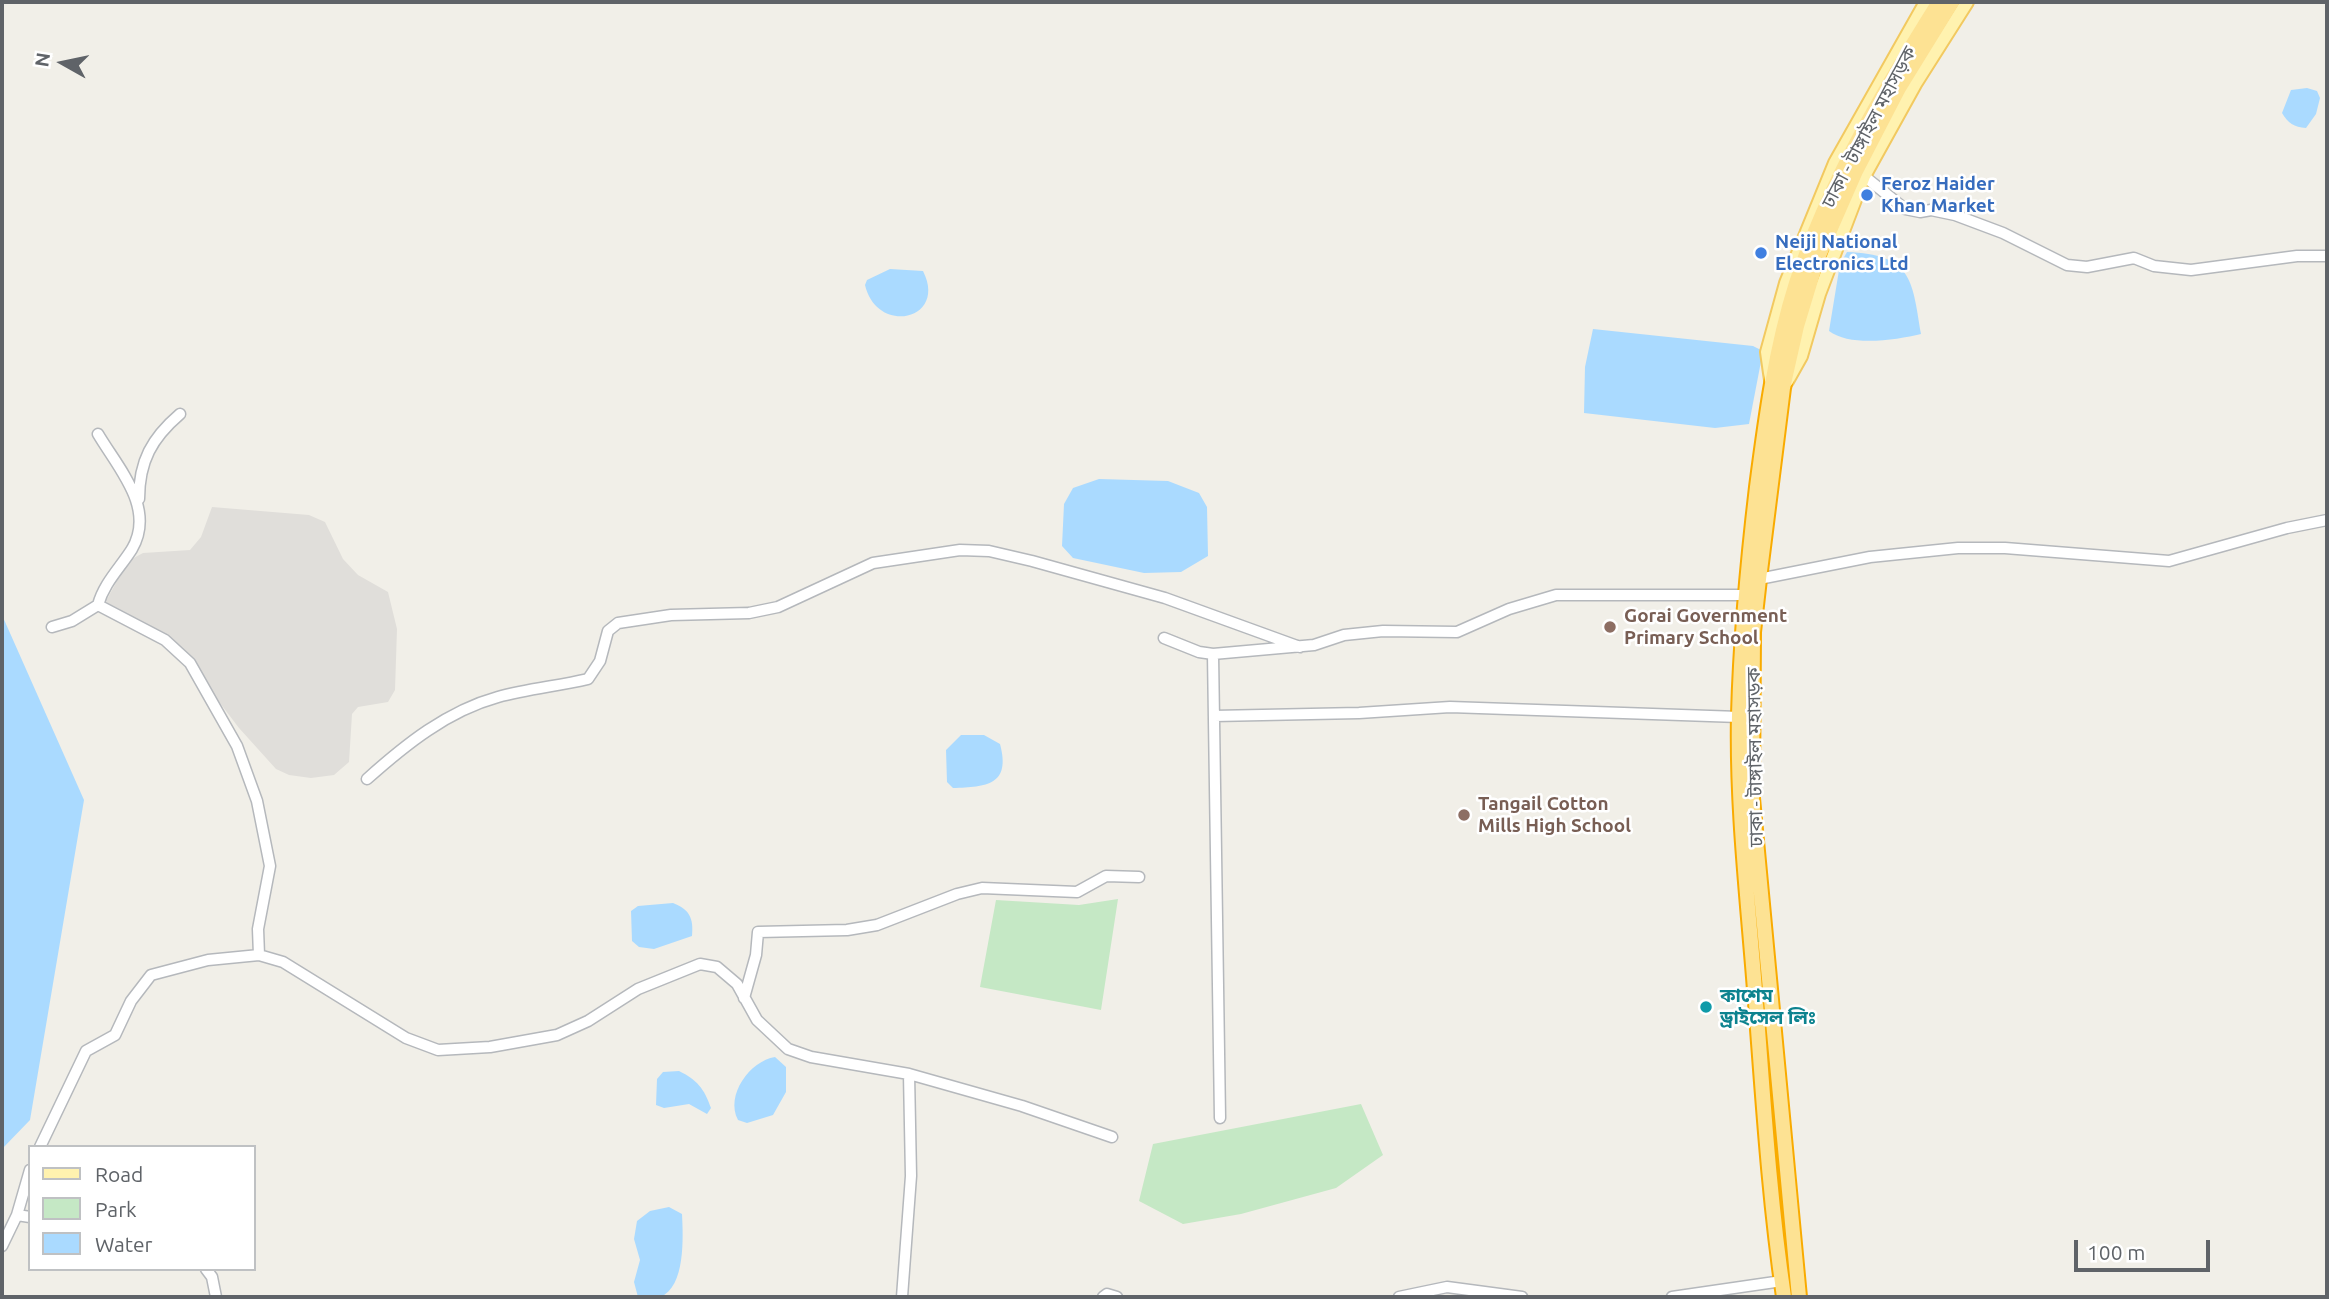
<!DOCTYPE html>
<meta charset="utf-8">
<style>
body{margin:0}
#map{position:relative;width:2329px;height:1299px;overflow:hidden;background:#f1efe8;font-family:Ubuntu,sans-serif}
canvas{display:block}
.frame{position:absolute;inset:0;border:4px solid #5f6368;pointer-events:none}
.legend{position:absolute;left:28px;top:1145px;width:228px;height:126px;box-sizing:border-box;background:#fff;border:2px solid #bfc1c3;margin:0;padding:9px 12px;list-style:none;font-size:21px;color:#5f6368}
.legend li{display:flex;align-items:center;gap:14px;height:35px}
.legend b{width:35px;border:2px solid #bfc1c3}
.north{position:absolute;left:28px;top:28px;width:70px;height:70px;-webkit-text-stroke:5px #fff;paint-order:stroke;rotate:279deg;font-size:19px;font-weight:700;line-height:28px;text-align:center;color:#5f6368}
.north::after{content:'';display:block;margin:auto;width:24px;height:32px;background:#5f6368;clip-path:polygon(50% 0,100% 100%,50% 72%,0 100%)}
.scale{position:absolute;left:2074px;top:1240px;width:136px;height:32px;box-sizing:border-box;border:4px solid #5f6368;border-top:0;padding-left:9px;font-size:21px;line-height:24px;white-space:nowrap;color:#5f6368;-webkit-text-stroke:5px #fff;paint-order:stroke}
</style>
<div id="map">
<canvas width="2329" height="1299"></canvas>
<div class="frame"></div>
<ul class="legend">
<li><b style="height:9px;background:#fff2af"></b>Road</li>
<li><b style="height:19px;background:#c5e8c5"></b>Park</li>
<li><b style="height:19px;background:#aadaff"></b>Water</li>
</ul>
<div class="north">N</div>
<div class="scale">100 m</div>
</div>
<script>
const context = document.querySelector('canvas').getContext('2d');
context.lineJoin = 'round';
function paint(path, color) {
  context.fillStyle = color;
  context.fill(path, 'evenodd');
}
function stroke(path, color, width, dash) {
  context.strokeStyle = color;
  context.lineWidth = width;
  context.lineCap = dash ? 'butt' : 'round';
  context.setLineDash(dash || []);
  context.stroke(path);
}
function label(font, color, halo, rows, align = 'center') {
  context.font = font + ' Ubuntu,"Noto Sans Bengali",sans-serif';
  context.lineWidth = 5;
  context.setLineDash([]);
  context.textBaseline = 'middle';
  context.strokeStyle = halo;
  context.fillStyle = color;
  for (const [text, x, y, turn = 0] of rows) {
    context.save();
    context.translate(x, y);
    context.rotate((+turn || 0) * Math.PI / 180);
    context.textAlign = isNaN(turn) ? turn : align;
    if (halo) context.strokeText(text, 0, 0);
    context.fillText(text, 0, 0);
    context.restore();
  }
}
paint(new Path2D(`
 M212 507 309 515 325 522 343 559 358 575 388 592 397 629 395 690 388 702 358 707 352 714 349 762 334 775 311 778 289 775 276 769 239 728 184 656 112 610 106 601 128 561 143 553 190 550 201 537Z`), '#e0deda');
paint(new Path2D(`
 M1118 899 1101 1010 980 987 996 900 1079 905Z
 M1361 1104 1383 1155 1336 1188 1241 1214 1183 1224 1139 1201 1153 1144Z`), '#c5e8c5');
paint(new Path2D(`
 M2307 88 2317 91 2320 98 2316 114 2306 128C2294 127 2288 123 2282 113L2291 90Z
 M1847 252C1911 255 1912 277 1921 334 1896 340 1850 347 1829 331L1840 264Z
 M890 269 923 271C948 320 877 336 865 285L867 280Z
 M1593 329 1753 346 1763 351 1749 424 1715 428 1584 413 1585 367Z
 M1099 479 1168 481 1199 493 1207 507 1208 556 1181 572 1144 573 1073 558 1062 546 1064 504 1073 488Z
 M2 615 84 800 30 1120 2 1149Z
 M961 735H984L1000 744C1011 785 987 787 953 788L947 782 946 750Z
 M673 903C689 909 694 918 692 936L654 949 639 947 632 941 631 911 638 906Z
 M775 1057 786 1067V1092L773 1115 747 1123 738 1120C725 1095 750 1061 775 1057Z
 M679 1071C697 1080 704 1088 711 1108L707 1114 689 1104 664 1108 656 1105 657 1079 663 1072Z
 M669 1207 682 1214C683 1236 686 1287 660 1297 654 1299 644 1297 638 1297L634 1282 640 1260 634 1239 637 1221 650 1211Z`), '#aadaff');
const minor = new Path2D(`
 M1864 176 1905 209 1920 212 1931 210 1955 215 2003 233 2067 265 2087 267 2134 258 2154 266 2191 270 2297 256H2327
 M98 434C118 468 156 508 132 549 120 568 104 583 98 605L165 640 190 663 237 746 257 801 270 866 258 929 259 955
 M139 499C139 461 152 438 180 414
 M1759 579 1870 557 1958 548H2005L2169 561 2287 528 2327 520
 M52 627 72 621 98 605
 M1164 638 1199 652 1213 654 1314 645 1344 635 1383 631 1457 632 1509 609 1556 595H1744
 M1213 654 1220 1118
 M1214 716 1359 713 1450 707 1739 717
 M367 779C405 745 447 711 498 697 527 689 558 686 588 679L600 661 608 631 618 623 671 615 749 613 778 607 873 563 960 550 989 551 1032 561 1165 598 1300 647
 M744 998 756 955 758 932 847 930 877 925 957 894 982 888 1077 892 1106 876 1139 877
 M40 1147 86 1051 115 1035 131 1001 151 975 208 960 259 955 283 962 406 1038 438 1050 490 1047 557 1035 588 1021 638 989 700 964 717 967 737 984 757 1020 788 1049 811 1057 909 1074 1022 1106 1112 1137
 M17 1215 30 1217
 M2 1246 17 1215 30 1170
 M206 1269 212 1277 216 1297
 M902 1297 911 1176 909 1074
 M1103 1297 1107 1294 1117 1297
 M1399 1297 1447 1287 1522 1297
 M1672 1297 1782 1281`);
const major = new Path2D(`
 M1771 380 1767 352 1786 283 1835 163 1926 2
 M1787 381 1801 356 1819 294 1864 176 1915 84 1967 2`);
const highway = new Path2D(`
 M1784 1297C1769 1195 1763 1092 1755 990 1748 899 1737 806 1739 715 1741 638 1748 563 1757 487 1766 418 1775 349 1796 283 1829 182 1883 91 1939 2
 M1799 1297 1752 798 1753 632 1759 579 1783 388 1797 326 1817 260 1856 171 1899 88 1952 2`);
stroke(minor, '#b5b8bc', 13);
stroke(major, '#f2c960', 16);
stroke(highway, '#f9ab00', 18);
stroke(minor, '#fff', 10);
stroke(major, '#fff2af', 12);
stroke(highway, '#fde293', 14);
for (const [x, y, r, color] of [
 [1867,195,7,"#3f7fe0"],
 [1761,253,7,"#3f7fe0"],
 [1610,627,7,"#8d6e63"],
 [1464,815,7,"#8d6e63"],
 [1706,1007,7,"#0f9aa8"]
]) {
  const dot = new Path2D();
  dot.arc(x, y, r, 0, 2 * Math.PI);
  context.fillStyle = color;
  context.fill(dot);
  stroke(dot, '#fff', 2.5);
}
label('19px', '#5f6368', '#fff', [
 ["ঢাকা - টাঙ্গাইল মহাসড়ক",1869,127,-62],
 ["ঢাকা - টাঙ্গাইল মহাসড়ক",1755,757,-91]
]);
label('bold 19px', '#366cbe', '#fff', [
 ["Feroz Haider",1881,184],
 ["Khan Market",1881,206],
 ["Neiji National",1775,242],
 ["Electronics Ltd",1775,264]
], 'left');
label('bold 19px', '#785e54', '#fff', [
 ["Gorai Government",1624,616],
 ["Primary School",1624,638],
 ["Tangail Cotton",1478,804],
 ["Mills High School",1478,826]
], 'left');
label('bold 19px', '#0d838f', '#fff', [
 ["কাশেম",1720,996],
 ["ড্রাইসেল লিঃ",1720,1018]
], 'left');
</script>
